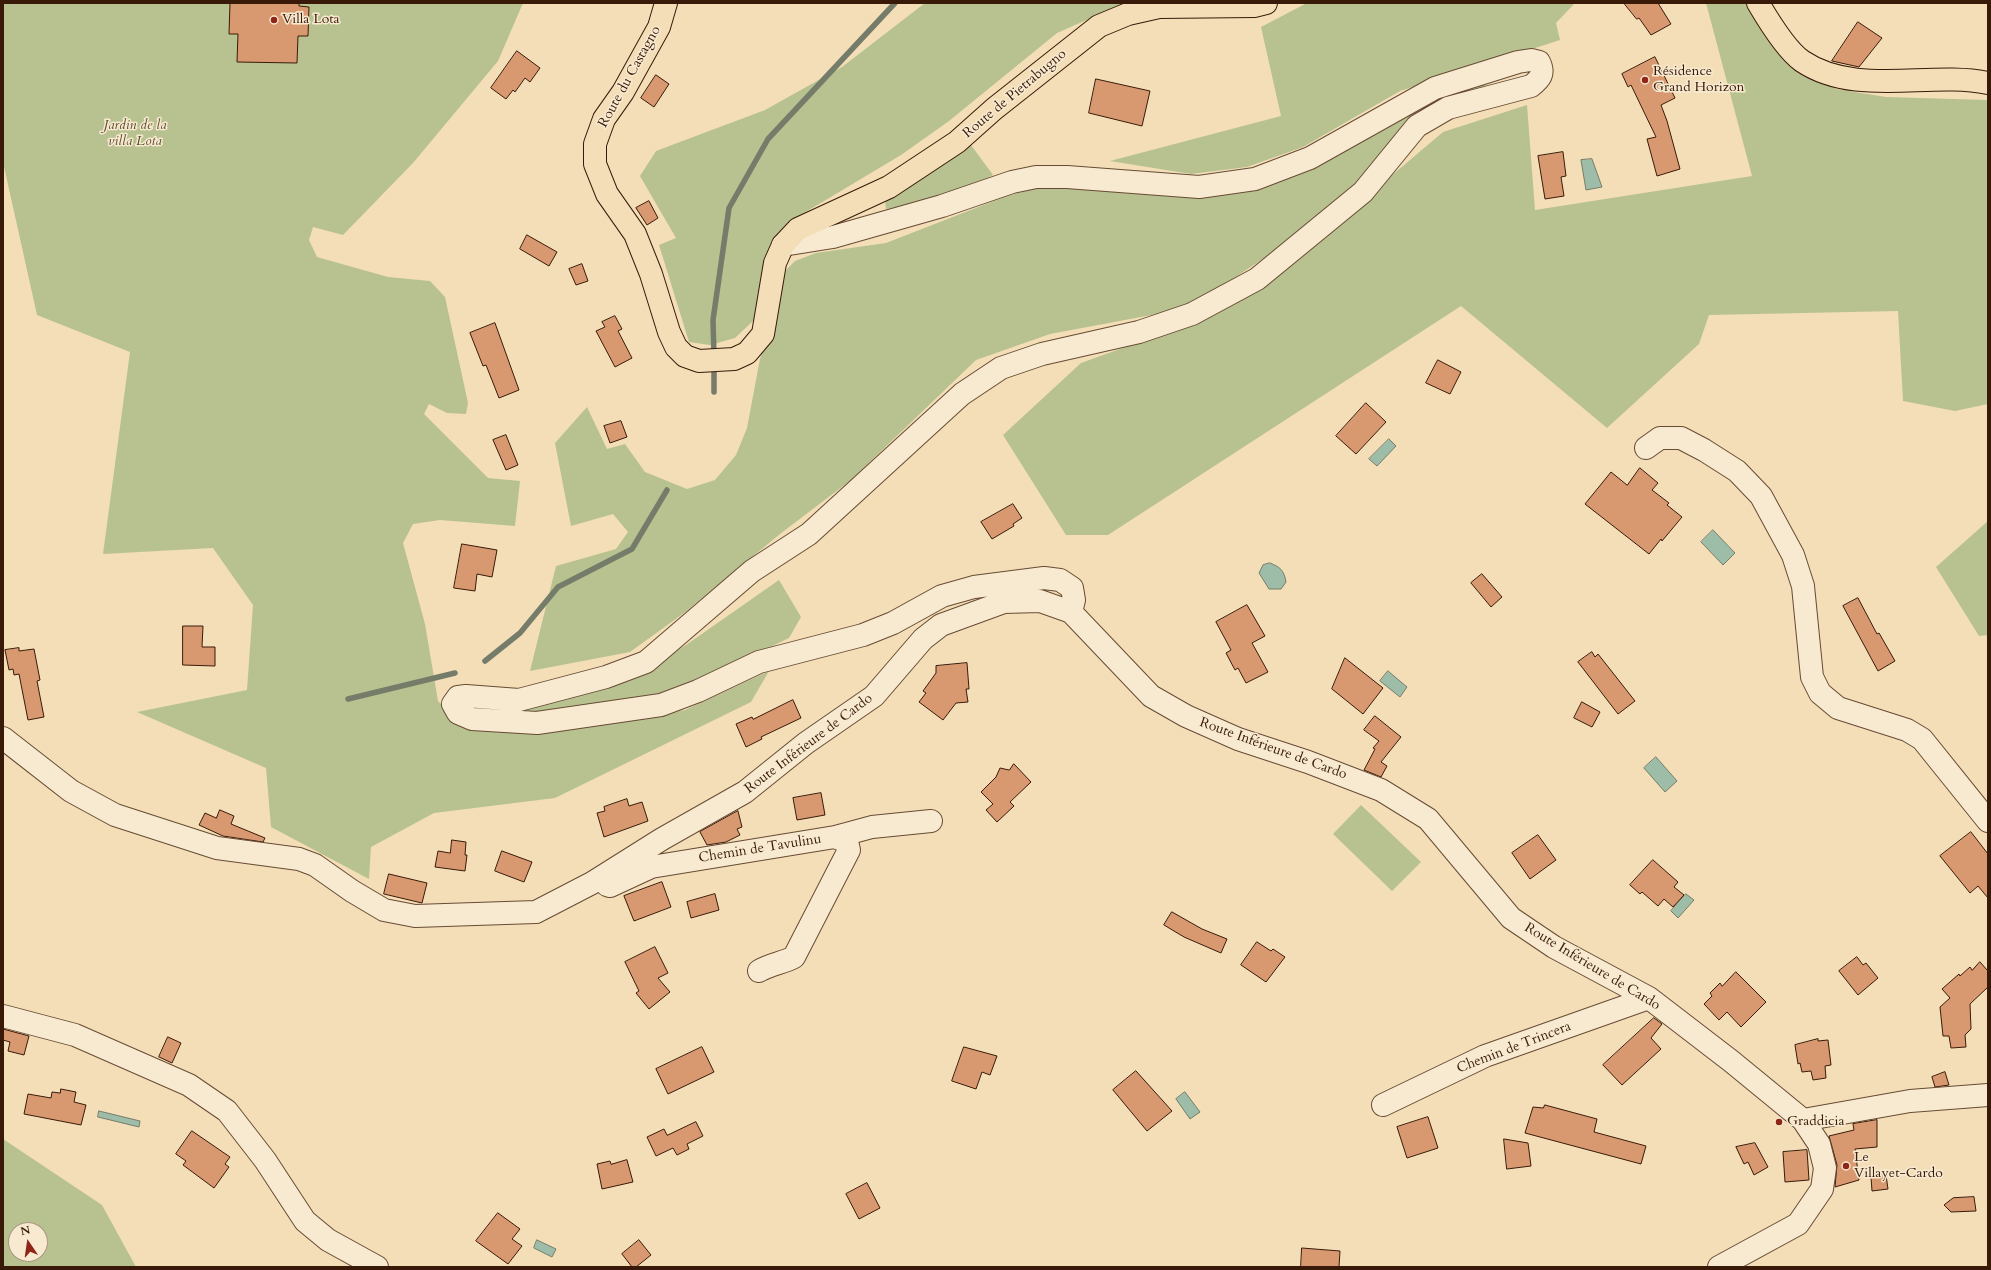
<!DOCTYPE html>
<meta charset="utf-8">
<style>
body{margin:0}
#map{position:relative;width:1991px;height:1270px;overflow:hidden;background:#f3deb7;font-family:Cardo,serif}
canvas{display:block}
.frame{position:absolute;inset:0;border:4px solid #391a09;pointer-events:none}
.north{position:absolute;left:8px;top:1222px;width:40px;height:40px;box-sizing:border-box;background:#f7ead0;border:1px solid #ab9780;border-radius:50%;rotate:347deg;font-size:11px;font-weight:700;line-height:16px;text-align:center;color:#391a09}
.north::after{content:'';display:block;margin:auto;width:14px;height:18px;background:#8f2418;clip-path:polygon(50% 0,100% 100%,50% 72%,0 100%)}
</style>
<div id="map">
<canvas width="1991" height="1270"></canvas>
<div class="frame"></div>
<div class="north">N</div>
</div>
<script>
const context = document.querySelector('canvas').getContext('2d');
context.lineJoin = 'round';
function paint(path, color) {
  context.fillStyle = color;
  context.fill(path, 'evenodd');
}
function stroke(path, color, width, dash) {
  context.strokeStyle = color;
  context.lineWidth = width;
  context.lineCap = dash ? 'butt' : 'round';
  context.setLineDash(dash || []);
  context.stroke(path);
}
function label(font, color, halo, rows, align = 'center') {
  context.font = font + ' Cardo,serif';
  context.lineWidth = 3;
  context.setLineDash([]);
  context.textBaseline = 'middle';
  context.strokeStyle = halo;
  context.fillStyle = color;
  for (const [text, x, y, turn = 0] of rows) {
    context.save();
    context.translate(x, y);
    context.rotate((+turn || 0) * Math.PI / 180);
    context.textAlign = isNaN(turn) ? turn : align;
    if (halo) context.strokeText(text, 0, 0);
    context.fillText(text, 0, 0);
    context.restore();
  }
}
paint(new Path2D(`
 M3 3H523L498 61 413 163 343 235 313 227 309 240 317 257 388 277 430 281 445 297 468 403 466 414 447 413 429 404 424 414 488 478 520 481 515 526 440 520 413 524 403 543 425 624 438 701 452 715 561 731 685 710 769 671 751 702 555 798 434 813 371 847 369 879 271 827 266 768 137 712 247 690 253 605 213 548 103 554 130 352 37 315 3 162Z
 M925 3H1125L1057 33 949 121 901 155 799 216 754 320 735 338 710 345 689 342 659 245 676 238 640 176 656 151 765 110 842 67Z
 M1307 3H1575L1556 23 1560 40 1400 91 1303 147 1247 167 1191 174 1110 161 1281 116 1261 27Z
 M1706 3H1748L1788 56 1836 89 1886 97 1988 100V404L1955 411 1903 401 1898 311 1709 315 1699 344 1607 428 1461 306 1108 535H1066L1003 435 1081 363 1203 319 1273 276 1443 132 1527 105 1535 210 1752 176Z
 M1485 82 1486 88 1461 93 1426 110 1392 139 1363 180 1285 244 1203 299 1157 314 1050 334 976 360 851 480 780 534 684 613 630 652 530 671 556 566 616 549 628 532 613 514 571 526 555 443 587 407 607 449 625 444 645 472 687 489 715 480 736 455 747 428 760 359 786 270 795 261 816 253 886 243 1004 197 1043 186 1251 188 1436 94Z
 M971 145 993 175 961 192 939 199 886 209 885 200Z
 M1988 521V635L1979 636 1936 567Z
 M779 580 801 617 789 638 679 691 523 716V708L631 677 686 645Z
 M1361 805 1421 862 1392 891 1333 834Z
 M3 1139 102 1205 136 1267H3ZM16 1230H40V1254H16Z`), '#b8c290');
const water = new Path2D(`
 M1592 159 1602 187 1586 190 1581 160Z
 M1389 439 1396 446 1377 466 1369 459Z
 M1713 530 1735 553 1723 565 1701 542Z
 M1270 563C1280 567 1284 570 1286 582L1281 589H1269L1259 573 1263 565Z
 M1388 671 1407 687 1400 697 1380 681Z
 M1656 757 1677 781 1665 792 1644 768Z
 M1686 894 1694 900 1678 918 1671 911Z
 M1185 1092 1200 1112 1190 1119 1176 1099Z
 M99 1111 140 1121 139 1127 98 1117Z
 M537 1240 556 1249 552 1257 534 1248Z`);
paint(water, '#9dbda9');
stroke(water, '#757c69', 1);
stroke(new Path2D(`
 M714 356 713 320 729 208 768 139 895 3
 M714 364V392
 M485 661 520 633 558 587 632 549 667 490
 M348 699 455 673`), '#757c69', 5.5);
const building = new Path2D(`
 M239 3H299V6L309 7 308 36H298L297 63 237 62 238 34H229L230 4Z
 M1624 3H1658L1671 24 1651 35 1639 18 1637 19Z
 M1858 22 1882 38 1859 67 1832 61Z
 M517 51 540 68 530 82 525 78 515 92 513 90 506 99 491 88Z
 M1655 57 1675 98 1661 105 1667 121 1680 169 1657 176 1647 139 1656 137 1631 85 1628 87 1622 74Z
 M656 75 669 84 654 107 641 98Z
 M1096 79 1150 91 1142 126 1089 113Z
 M1563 152 1566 176 1561 177 1564 196 1545 199 1538 156Z
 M649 201 658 218 647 225 636 208Z
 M527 235 557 252 549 266 520 249Z
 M582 264 588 281 576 285 569 269Z
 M615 316 622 329 618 331 632 358 615 367 596 331 605 327 602 322Z
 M495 323 519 390 499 398 486 365 483 366 470 333Z
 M1438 360 1461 372 1450 394 1426 383Z
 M1366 403 1386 422 1356 454 1336 436Z
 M621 421 627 437 610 443 604 426Z
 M506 435 518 465 506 470 493 440Z
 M1640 468 1658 483 1652 490 1669 503 1667 505 1682 517 1662 541 1661 539 1649 554 1585 504 1611 472 1627 485Z
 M1013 504 1022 518 1013 524 1014 526 992 539 981 522Z
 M462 544 497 550 492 577 477 574 475 591 454 588Z
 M1482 574 1502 597 1491 607 1471 583Z
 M1858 598 1877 634 1879 633 1895 661 1878 671 1843 606Z
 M1247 605 1265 636 1252 643 1268 672 1246 683 1238 668 1235 670 1226 653 1231 650 1216 622Z
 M183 626H203L202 647H215V666L183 665Z
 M19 648V651L34 649 40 680 37 681 44 717 28 720 19 674 14 675 13 669 9 670 5 650Z
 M1592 652 1595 657 1598 654 1635 701 1618 714 1578 662Z
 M1345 658 1383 688 1363 714 1332 689Z
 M967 663 969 689H966L968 702 956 703 943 720 919 702 926 693 923 691 936 673V666Z
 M793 700 801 718 761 737 762 739 746 747 736 724 752 717 753 719Z
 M1582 702 1600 712 1592 727 1574 718Z
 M1375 716 1401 737 1381 762 1387 766 1381 777 1364 770 1375 749 1373 748 1379 741 1364 730Z
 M1014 764 1031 782 1010 802 1014 806 997 822 986 810 993 804 981 792 996 777 1000 768 1009 770Z
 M821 793 825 815 797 820 793 798Z
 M627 799 629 806 642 802 648 821 604 837 597 813 605 811 604 807Z
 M220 810 234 816 231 824 265 838 263 842 223 836 199 825 205 813 216 818Z
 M738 811 742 827 737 829 740 835 726 842 707 845 700 832Z
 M1971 832 1988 854V898L1978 886 1970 893 1940 856Z
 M1538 835 1556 860 1530 879 1512 853Z
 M452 840 466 842 465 855H467L465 871 435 867 438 851 450 853Z
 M502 851 532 862 524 882 495 871Z
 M1653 860 1678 882 1674 887 1684 895 1673 907 1664 899 1658 906 1642 892 1640 894 1630 885Z
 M389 874 427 883 422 903 384 894Z
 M662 882 671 907 634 921 624 896Z
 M715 894 719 910 691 918 687 902Z
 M1172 912 1202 929 1227 939 1221 953 1184 937 1164 925Z
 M1257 942 1271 951 1273 949 1285 957 1266 982 1241 965Z
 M655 947 668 973 658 978 670 992 649 1009 636 993 639 991 625 962Z
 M1857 957 1863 965 1866 963 1878 978 1858 995 1839 971Z
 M1980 962 1988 971V987L1970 1004 1971 1029 1965 1035 1966 1047 1951 1048 1949 1036H1943L1940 1007 1950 998 1942 989 1959 974 1960 976 1970 967 1972 970Z
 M1736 972 1766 1002 1741 1027 1727 1012 1719 1020 1704 1004 1712 996 1710 993 1720 983 1722 986Z
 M1654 1018 1662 1024 1651 1038 1661 1049 1622 1085 1603 1065Z
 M3 1029 29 1036 24 1055 8 1051 10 1042 3 1040Z
 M168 1037 181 1043 172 1063 159 1057Z
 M1818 1039V1041L1828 1040 1831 1065 1825 1066 1826 1078 1813 1080 1811 1071 1802 1072 1800 1063 1798 1064 1795 1045Z
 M702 1047 714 1072 668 1094 656 1069Z
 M964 1047 997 1056 990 1075 982 1072 976 1089 952 1081Z
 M1136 1071 1172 1111 1147 1131 1113 1090Z
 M1945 1072 1949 1085 1935 1087 1932 1077Z
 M61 1089 76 1092 74 1102 86 1105 81 1125 24 1114 28 1094 51 1098 52 1092 60 1093Z
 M1545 1105 1597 1119 1594 1132 1646 1146 1641 1164 1525 1133 1533 1107 1543 1108Z
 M1428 1117 1438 1148 1407 1158 1397 1127Z
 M1877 1120V1147L1855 1149 1859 1180 1835 1187 1837 1165 1829 1136 1854 1130 1853 1124Z
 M696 1122 703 1136 687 1144 689 1149 677 1155 673 1148 656 1156 647 1137 664 1129 667 1135Z
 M192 1131 230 1157 225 1164 229 1167 214 1188 183 1165 186 1161 176 1154Z
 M1504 1139 1528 1143 1531 1166 1507 1169Z
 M1755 1143 1768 1167 1754 1175 1748 1162 1744 1164 1736 1147Z
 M1807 1150 1809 1180 1785 1182 1783 1152Z
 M627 1160 633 1182 602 1189 597 1164 610 1161 611 1164Z
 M1886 1175 1888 1189 1872 1191 1871 1177Z
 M867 1183 880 1208 859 1219 846 1194Z
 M1974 1197 1976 1211 1951 1212 1944 1205 1953 1198Z
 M498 1213 520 1229 512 1239 522 1246 508 1264 476 1241Z
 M639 1240 651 1255 636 1267H632L622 1254Z
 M1302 1248 1340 1251 1339 1267H1301Z`);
paint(building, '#d89971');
stroke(building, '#391a09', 1);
const minor = new Path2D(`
 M783 245 833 237 942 206 1012 182 1036 177H1067L1199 187 1255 179 1310 158 1435 88 1518 62 1531 60 1539 62C1545 74 1540 79 1531 86L1448 108 1417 126 1363 192 1257 279 1192 314 1139 332 1042 354 1001 368 962 394 809 534 752 571 646 662 606 677 519 700 466 696 458 697 453 704 458 713 472 719 537 723 661 705 698 691 759 662 863 635 893 623 942 596 974 587 1044 578 1060 580 1072 588 1074 600 1071 612
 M1646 448 1660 438H1681L1704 450 1737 471 1761 496 1793 555 1803 586 1812 677 1820 693 1838 708 1907 730 1922 739 1988 821
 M3 738 71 791 115 815 217 848 299 859 315 865 352 891 384 910 415 916 536 912 592 883 662 839 745 792 806 743 874 696 923 639 941 625 1004 602 1040 601 1071 612 1151 696 1186 716 1238 739 1308 762 1381 790 1428 819 1511 918 1554 947 1649 998 1731 1061 1803 1120 1819 1144 1825 1168 1822 1189 1798 1224 1719 1267
 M607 885 610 886 651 867 835 837 872 827 931 821
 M759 971C770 964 783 963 794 957L849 850 847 842 835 837
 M3 1016 75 1035 189 1085 227 1111 265 1160 305 1221 328 1240 377 1267
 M1383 1105 1485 1056 1649 998
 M1803 1120 1910 1101 1988 1095`);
const major = new Path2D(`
 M666 3 659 27 623 92 604 119 595 144V164L607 194 635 234 651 274 669 332 676 347 685 356 699 361 734 359 747 353 763 334 775 263 783 245 798 229 889 187 957 142 994 109 1099 26 1128 14 1159 7 1254 6 1266 3
 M1758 3C1768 20 1786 50 1802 61 1855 97 1929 71 1988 83`);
stroke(minor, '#684b34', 24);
stroke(major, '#391a09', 24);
stroke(minor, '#f7ead0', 22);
stroke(major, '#f3deb7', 22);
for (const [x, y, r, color] of [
 [274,20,4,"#8f2418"],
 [1645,80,4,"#8f2418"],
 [1779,1122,4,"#8f2418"],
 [1846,1166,4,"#8f2418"]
]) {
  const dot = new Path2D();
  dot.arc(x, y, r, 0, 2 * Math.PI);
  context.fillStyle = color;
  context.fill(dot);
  stroke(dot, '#f7ead0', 1.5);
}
label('14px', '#391a09', '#f7ead0', [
 ["Villa Lota",282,20],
 ["Résidence",1653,72],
 ["Grand Horizon",1653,88],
 ["Graddicia",1787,1122],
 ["Le",1854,1158],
 ["Villayet-Cardo",1854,1174]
], 'left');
label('14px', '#391a09', '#f7ead0', [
 ["Route du Castagno",630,77,-61],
 ["Route de Pietrabugno",1015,94,-40],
 ["Route Inférieure de Cardo",809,744,-37],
 ["Route Inférieure de Cardo",1273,749,20],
 ["Chemin de Tavulinu",760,849,-9],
 ["Route Inférieure de Cardo",1592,967,31],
 ["Chemin de Trincera",1514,1048,-21]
]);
label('italic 14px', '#5f4c32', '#f7ead0', [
 ["Jardin de la",135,126],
 ["villa Lota",135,142]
]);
</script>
